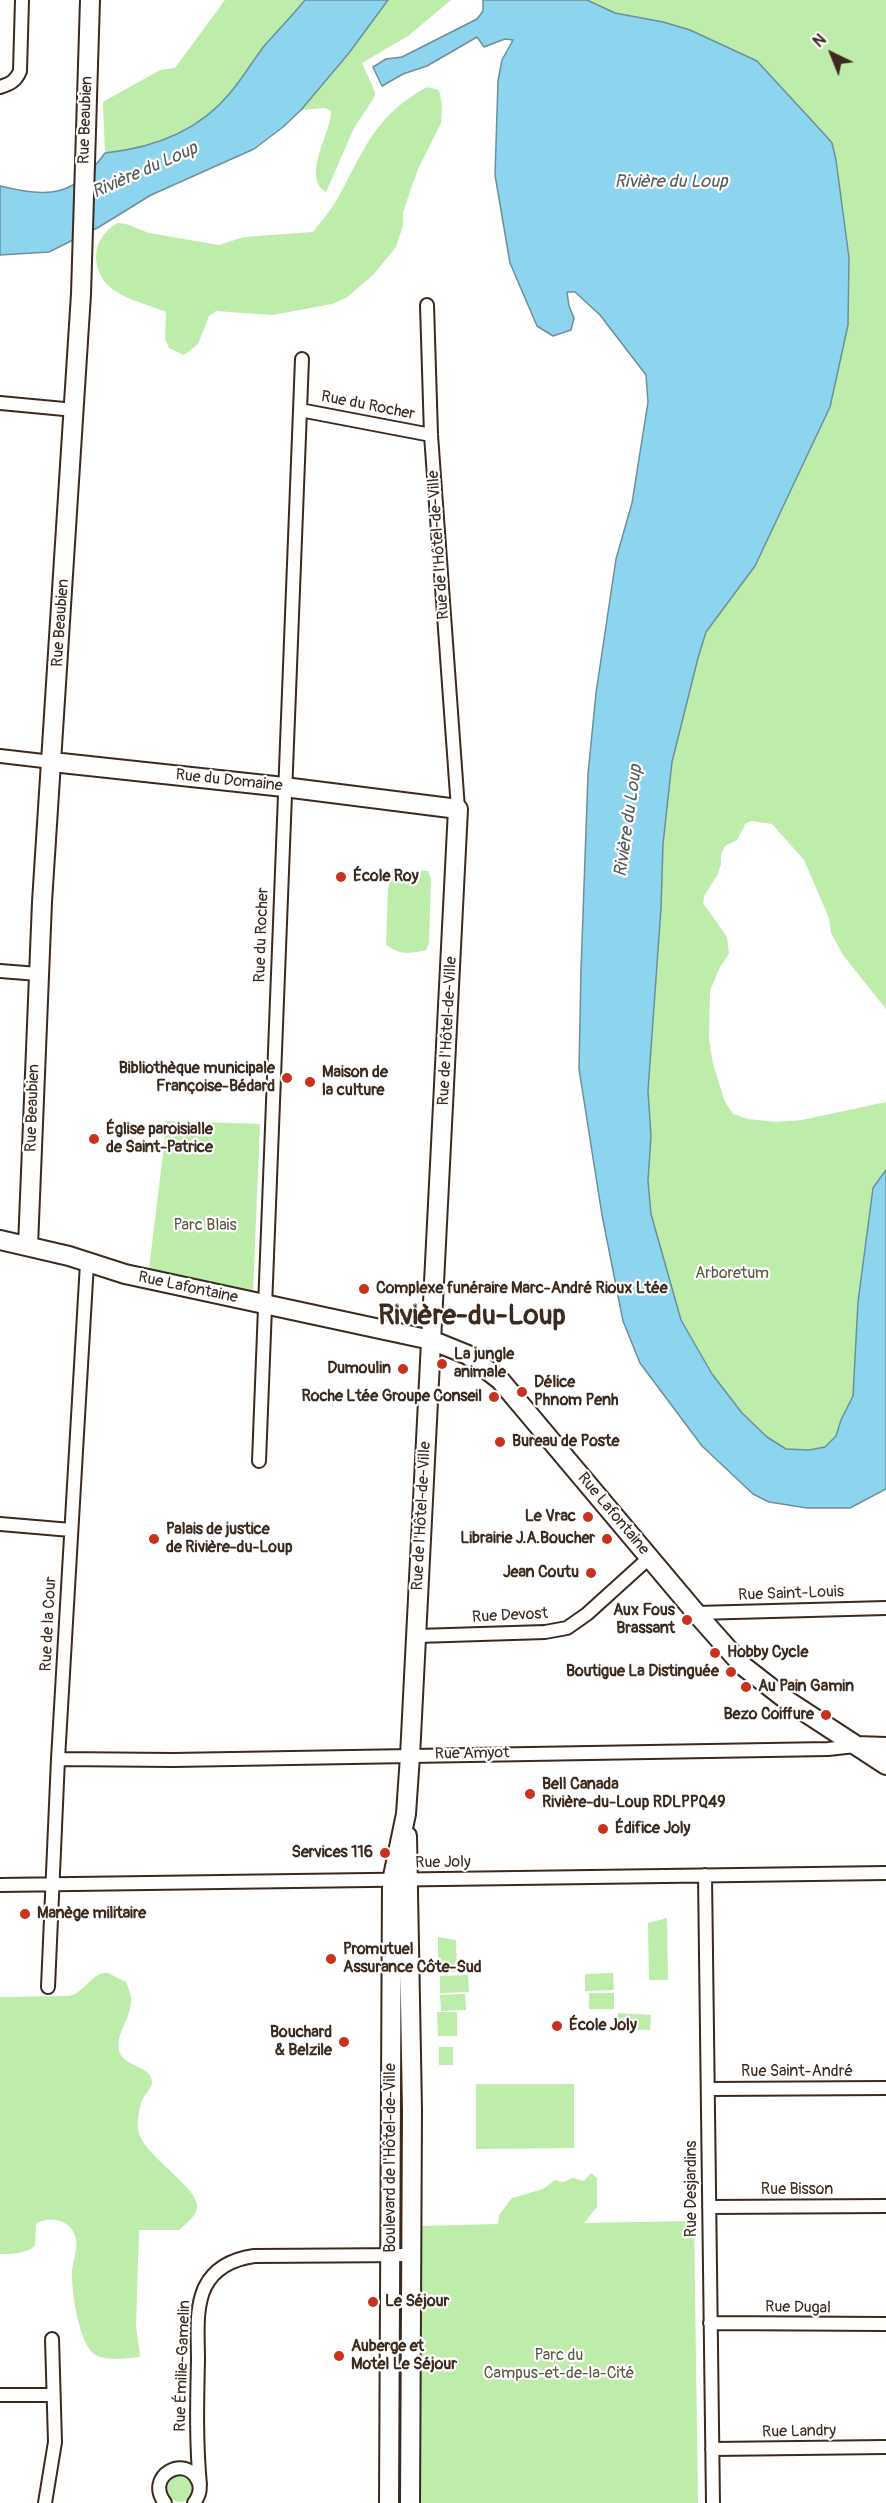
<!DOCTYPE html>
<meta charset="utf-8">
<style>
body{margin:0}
#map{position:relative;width:886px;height:2503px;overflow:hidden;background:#fff;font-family:Pangolin,sans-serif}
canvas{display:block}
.north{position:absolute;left:802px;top:24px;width:60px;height:60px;-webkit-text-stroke:4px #fff;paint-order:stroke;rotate:317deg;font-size:16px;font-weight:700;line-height:24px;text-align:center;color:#3b2a1e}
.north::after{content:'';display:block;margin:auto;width:21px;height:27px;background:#3b2a1e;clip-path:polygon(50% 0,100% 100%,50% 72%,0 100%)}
</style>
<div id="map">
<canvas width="886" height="2503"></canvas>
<div class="north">N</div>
</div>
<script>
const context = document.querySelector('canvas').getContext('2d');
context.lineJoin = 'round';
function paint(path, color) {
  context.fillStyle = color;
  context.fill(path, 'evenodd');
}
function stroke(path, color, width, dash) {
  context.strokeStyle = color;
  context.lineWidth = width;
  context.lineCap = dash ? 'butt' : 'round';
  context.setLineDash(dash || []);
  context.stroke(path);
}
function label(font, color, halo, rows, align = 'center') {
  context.font = font + ' Pangolin,sans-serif';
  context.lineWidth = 4.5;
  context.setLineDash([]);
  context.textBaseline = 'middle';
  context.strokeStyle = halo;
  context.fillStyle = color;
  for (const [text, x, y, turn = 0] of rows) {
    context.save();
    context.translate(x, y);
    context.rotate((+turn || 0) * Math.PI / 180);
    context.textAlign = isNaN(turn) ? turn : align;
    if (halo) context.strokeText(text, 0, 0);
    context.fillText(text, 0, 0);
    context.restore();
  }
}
paint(new Path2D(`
 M225 0H305C292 16 278 30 265 45 253 60 243 78 230 93 199 131 152 148 105 153L103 102 160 70 175 68Z
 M388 0H451L408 36 362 63 375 92V96L354 128 326 192C301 177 331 134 331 111L325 108 301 110 349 53Z
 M587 0H886V1009L843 955 831 933 829 918 804 860 772 824 752 821 746 823 737 840 725 846 721 854V864L717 876 705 894 703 903 727 937 729 953 719 969 710 991 709 1039 713 1064 725 1102 733 1114 748 1119 776 1122 802 1120 886 1102V1170L873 1188 858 1302 853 1396 841 1420 836 1436 825 1447 809 1450 786 1449 767 1437 742 1413 712 1374 681 1320 651 1214 648 1181 651 1136 648 1091 661 908 663 844 672 762 698 658 706 632 755 566 830 407 848 325 849 258 836 160 832 143 757 61 690 30 663 22 615 13Z
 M427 87 439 90 442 105 441 123 418 169 403 212V225L396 247 374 274 346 298 332 304 272 315 216 311 209 316 198 344 184 355 169 348 165 339 166 312C137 300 98 295 96 258 96 242 104 232 117 223L126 224 149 233 219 245 244 237 313 232C322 220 333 208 340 194 366 146 376 115 427 87Z
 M393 869 428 871 431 879 429 943 426 950C411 954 396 955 386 944L388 889Z
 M167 1121 260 1124 253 1292 149 1269Z
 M667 1918 668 1980H649L648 1923Z
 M438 1937 456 1940 457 1972 438 1971Z
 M102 1973H108L126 1982C128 1987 131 1994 131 2000 132 2017 113 2037 120 2053 125 2067 153 2066 152 2083 151 2089 146 2093 143 2098 139 2107 136 2126 139 2134 148 2158 196 2187 197 2205 198 2215 186 2224 179 2230H139L136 2326 140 2357C127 2358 106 2362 94 2354 79 2343 71 2290 72 2271 73 2261 78 2249 76 2239 73 2221 50 2214 36 2224L35 2246C25 2254 13 2254 0 2254V1997L69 1996C83 1993 88 1979 102 1973Z
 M613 1973 614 1990 585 1991V1974Z
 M468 1975 469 1992 440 1993V1976Z
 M589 1993H614V2009H589Z
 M465 1994 466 2010 441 2011 440 1995Z
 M437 2012H457V2036H438Z
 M618 2013 651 2015 650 2030 617 2029Z
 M439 2047H453V2065H439Z
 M476 2084H574V2148L476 2149Z
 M591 2173 597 2178V2207L584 2223 694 2221 698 2503H420L421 2226 498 2224 499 2215 512 2198 543 2189 555 2180 563 2182 573 2178 584 2181Z
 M167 2489a13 13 0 1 1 26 0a13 13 0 1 1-26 0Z`), '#bdecab');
const water = new Path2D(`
 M305 0H388L349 53 301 110 283 127 254 149 151 195 99 227 49 252 0 255V186C51 198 73 197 105 153 152 148 199 131 230 93 243 78 253 60 265 45 278 30 292 16 305 0Z
 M483 0H587L615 13 663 22 690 30 757 61 826 136 832 143 836 160 849 258 848 325 830 407 755 566 706 632 698 658 672 762 663 844 661 908 648 1091 651 1136 648 1181 651 1214 681 1320 712 1374 742 1413 767 1437 786 1449 809 1450 825 1447 836 1436 841 1420 853 1396 858 1302 873 1188 886 1170V1489L850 1508H807L769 1502 753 1494 702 1446 640 1363 623 1321 602 1215 579 1069 581 970 588 774 596 693 616 559 632 503 648 402 646 375 600 315 575 292H567L569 306 574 318 571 330 553 336 537 326 510 263 495 175 498 81 502 60 513 40 505 39 484 47 477 37 427 66 403 74 382 86 373 67 386 59 402 57 477 19 483 11Z`);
paint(water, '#8dd4ee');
stroke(water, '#6c909b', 1.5);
const street = new Path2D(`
 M0 87C10 84 16 81 20 71L22 0
 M427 305 431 435 458 809
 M0 403 75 410
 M300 410 431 435
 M0 756 52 762
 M0 971 38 974
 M259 1461 302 359
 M0 1524 71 1530
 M696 1613 886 1608
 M417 1636 545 1632 567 1628 587 1614 650 1557
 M58 1759 173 1760 828 1749 855 1746
 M705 1875 713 2503
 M0 1885 886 1873
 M48 1987 58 1759 87 1263
 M709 2089 886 2088
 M709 2207 886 2206
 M710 2323 886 2324
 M0 2395H53
 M712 2449 886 2447
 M200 2485C196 2443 197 2402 198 2360 198 2336 195 2308 205 2287 215 2267 233 2259 254 2256L411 2255
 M45 2503 55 2442 52 2339
 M165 2503C144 2476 186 2453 198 2481 202 2489 199 2496 194 2503`);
const secondary = new Path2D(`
 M52 762 284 787 458 809 410 1756 406 1814 392 1881 389 2503
 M0 1240 69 1256 125 1274 431 1340 468 1355 500 1380 696 1613 743 1666 788 1701 886 1765
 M28 1246 42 902 81 294 90 0
 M857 1746 886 1747
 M407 1836 412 2110 410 2503`);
stroke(street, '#3b2a1e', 16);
stroke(secondary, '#3b2a1e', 22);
stroke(street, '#fff', 12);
stroke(secondary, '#fff', 18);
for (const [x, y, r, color] of [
 [341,877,6,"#c8321e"],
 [287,1078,6,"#c8321e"],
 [310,1082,6,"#c8321e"],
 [94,1139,6,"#c8321e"],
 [364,1289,6,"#c8321e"],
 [442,1364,6,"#c8321e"],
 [403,1369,6,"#c8321e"],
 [522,1392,6,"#c8321e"],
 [494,1397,6,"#c8321e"],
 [500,1442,6,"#c8321e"],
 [588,1517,6,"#c8321e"],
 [154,1539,6,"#c8321e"],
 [607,1539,6,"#c8321e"],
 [591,1573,6,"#c8321e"],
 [687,1620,6,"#c8321e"],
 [715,1653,6,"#c8321e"],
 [731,1672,6,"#c8321e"],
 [746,1687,6,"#c8321e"],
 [826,1715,6,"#c8321e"],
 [530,1794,6,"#c8321e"],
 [603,1829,6,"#c8321e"],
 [385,1853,6,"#c8321e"],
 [25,1914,6,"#c8321e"],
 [331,1959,6,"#c8321e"],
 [557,2026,6,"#c8321e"],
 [344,2042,6,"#c8321e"],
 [373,2302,6,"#c8321e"],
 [339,2356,6,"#c8321e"]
]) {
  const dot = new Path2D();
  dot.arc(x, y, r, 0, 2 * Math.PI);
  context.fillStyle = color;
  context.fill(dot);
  stroke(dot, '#fff', 2);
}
label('16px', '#3b2a1e', '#fff', [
 ["Rue Beaubien",86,120,-88],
 ["Rue du Rocher",368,406,11],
 ["Rue de l'Hôtel-de-Ville",439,545,-94],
 ["Rue Beaubien",61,623,-86],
 ["Rue du Domaine",229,781,6],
 ["Rue du Rocher",262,935,-88],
 ["Rue de l'Hôtel-de-Ville",448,1031,-87],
 ["Rue Beaubien",33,1108,-88],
 ["Rue Lafontaine",188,1288,12],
 ["Rue Lafontaine",613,1514,50],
 ["Rue de l'Hôtel-de-Ville",422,1516,-87],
 ["Rue Saint-Louis",791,1594,-2],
 ["Rue Devost",510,1616,-3],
 ["Rue de la Cour",49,1624,-87],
 ["Rue Amyot",472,1754,-1],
 ["Rue Joly",443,1863,-1],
 ["Rue Saint-André",797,2072],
 ["Boulevard de l'Hôtel-de-Ville",391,2158,-90],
 ["Rue Desjardins",692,2189,-90],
 ["Rue Bisson",797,2190],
 ["Rue Dugal",798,2308,1],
 ["Rue Émilie-Gamelin",183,2366,-88],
 ["Rue Landry",799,2432,-1]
]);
label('bold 16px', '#3b2a1e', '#fff', [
 ["École Roy",353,877],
 ["Bibliothèque municipale",275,1069,"right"],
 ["Françoise-Bédard",275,1087,"right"],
 ["Maison de",322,1073],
 ["la culture",322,1091],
 ["Église paroisialle",106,1130],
 ["de Saint-Patrice",106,1148],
 ["Complexe funéraire Marc-André Rioux Ltée",376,1289],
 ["La jungle",454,1355],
 ["animale",454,1373],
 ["Dumoulin",391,1369,"right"],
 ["Délice",534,1383],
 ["Phnom Penh",534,1401],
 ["Roche Ltée Groupe Conseil",482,1397,"right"],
 ["Bureau de Poste",512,1442],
 ["Le Vrac",576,1517,"right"],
 ["Palais de justice",166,1530],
 ["de Rivière-du-Loup",166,1548],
 ["Librairie J.A.Boucher",595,1539,"right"],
 ["Jean Coutu",579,1573,"right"],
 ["Aux Fous",675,1611,"right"],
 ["Brassant",675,1629,"right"],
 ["Hobby Cycle",727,1653],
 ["Boutigue La Distinguée",719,1672,"right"],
 ["Au Pain Gamin",758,1687],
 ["Bezo Coiffure",814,1715,"right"],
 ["Bell Canada",542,1785],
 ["Rivière-du-Loup RDLPPQ49",542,1803],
 ["Édifice Joly",615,1829],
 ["Services 116",373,1853,"right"],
 ["Manège militaire",37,1914],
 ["Promutuel",343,1950],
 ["Assurance Côte-Sud",343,1968],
 ["École Joly",569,2026],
 ["Bouchard",332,2033,"right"],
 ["& Belzile",332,2051,"right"],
 ["Le Séjour",385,2302],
 ["Auberge et",351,2347],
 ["Motel Le Séjour",351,2365]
], 'left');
label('16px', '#5c5a41', '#fff', [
 ["Parc Blais",205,1226],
 ["Arboretum",732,1274],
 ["Parc du",559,2356],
 ["Campus-et-de-la-Cité",559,2374]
]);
label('italic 18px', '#545d5c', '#fff', [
 ["Rivière du Loup",145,171,-24],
 ["Rivière du Loup",671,182],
 ["Rivière du Loup",629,821,-82]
]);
label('bold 28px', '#3b2a1e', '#fff', [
 ["Rivière-du-Loup",472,1317]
]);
</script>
